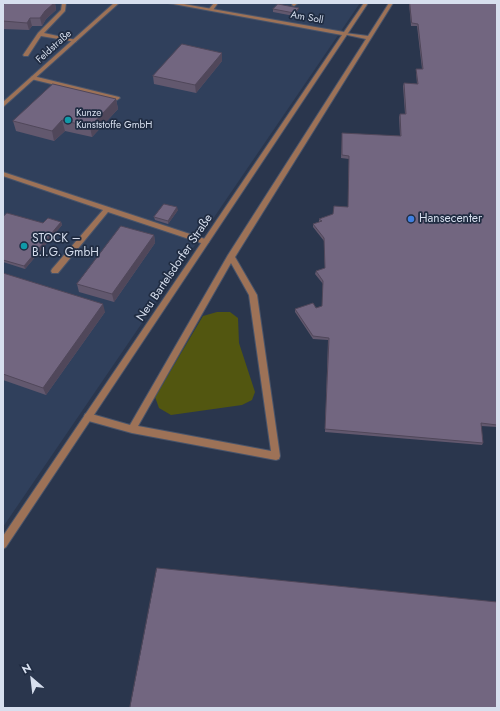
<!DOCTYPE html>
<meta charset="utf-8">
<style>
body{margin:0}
#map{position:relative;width:500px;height:711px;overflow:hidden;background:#2a364d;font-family:Jost,sans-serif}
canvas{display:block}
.frame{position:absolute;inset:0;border:4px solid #d7dfee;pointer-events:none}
.north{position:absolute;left:12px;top:659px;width:40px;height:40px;-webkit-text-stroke:3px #202c42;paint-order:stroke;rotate:332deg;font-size:11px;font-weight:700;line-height:16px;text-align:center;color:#d7dfee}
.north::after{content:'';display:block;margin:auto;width:14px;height:18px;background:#d7dfee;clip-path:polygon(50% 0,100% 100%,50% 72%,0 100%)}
</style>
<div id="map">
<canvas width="500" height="711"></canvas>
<div class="frame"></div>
<div class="north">N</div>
</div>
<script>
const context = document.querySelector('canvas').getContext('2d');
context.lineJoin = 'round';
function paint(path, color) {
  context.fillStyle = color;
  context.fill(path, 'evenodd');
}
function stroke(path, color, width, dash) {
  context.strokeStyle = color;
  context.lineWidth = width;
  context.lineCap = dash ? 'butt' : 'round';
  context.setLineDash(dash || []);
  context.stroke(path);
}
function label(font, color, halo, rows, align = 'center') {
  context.font = font + ' Jost,sans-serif';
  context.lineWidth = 3.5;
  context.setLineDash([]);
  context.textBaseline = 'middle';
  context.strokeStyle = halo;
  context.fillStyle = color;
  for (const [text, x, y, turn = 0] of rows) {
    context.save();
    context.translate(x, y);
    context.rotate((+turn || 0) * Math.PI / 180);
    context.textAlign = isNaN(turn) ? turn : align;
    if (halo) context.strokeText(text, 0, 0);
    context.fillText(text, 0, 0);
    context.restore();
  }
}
paint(new Path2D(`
 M3 3H360L3 527Z`), '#30405c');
paint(new Path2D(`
 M217 312H230L238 318 239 343 255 392 252 400 242 405 171 415 159 408 155 397 203 316Z`), '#525610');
const service = new Path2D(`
 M62 3H66L65 11 44 33 76 40V42L41 36 28 56H24L23 55 38 33 61 10Z
 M214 3H218L213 10H209V9Z
 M293 3H298L294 6 292 5Z
 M389 3H393L235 257 257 295 280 456 279 459 276 460 132 433 85 420 84 417 85 414 88 413 130 425 228 255 366 39 343 34 345 33 368 36ZM231 263 249 295 271 451 138 426Z
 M33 76 119 97 120 98 117 100 31 79V77Z
 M3 172 208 240 209 242 206 244H204L108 212 58 273H52L51 271 52 269 103 210 3 176Z`);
const minor = new Path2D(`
 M114 3H119L3 107V102Z
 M168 3H178L344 32 364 3H368L6 547 3 549V536L342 35Z`);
stroke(service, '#49546a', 2);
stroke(minor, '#49546a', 2);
paint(service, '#9d7257');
paint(minor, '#9d7257');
paint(new Path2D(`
 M5 3H55L56 10 46 19 42 26H32L29 30 3 29V6Z
 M409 3H497V427L481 426 483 443 482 445 325 432 328 340 313 339 295 312V309L316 308 322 306 323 284 315 274 316 271 325 268 324 241 313 227V224L319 222V219L333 214 348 207 349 159 341 158 342 136H400L399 117 400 114H405L403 86 404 83 417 84 416 72V69H422L417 26H411Z
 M273 9 298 10 294 16 273 12Z
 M222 61 196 93 154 84 153 76Z
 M116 99 118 109 92 137 65 131 54 141 16 131 13 121Z
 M178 210 168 224 155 220 154 217Z
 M3 217 43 223 61 222 62 225 25 269 3 262Z
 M154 235 155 243 114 302 79 292 77 284Z
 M3 273 105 312 46 395 3 380Z`), '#62586e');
paint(new Path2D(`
 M54 3H55L56 10 46 19 42 26 40 18 45 11Z
 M299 8 298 10 294 16V13Z
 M30 18 32 26 29 30 27 23Z
 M222 53V61L196 93 195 85Z
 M116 99 118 109 92 137 90 127Z
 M62 120 65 131 54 141 52 131Z
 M177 207 178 210 168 224V221Z
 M61 222 62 225 25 269 24 266Z
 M154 235 155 243 114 302 112 294Z
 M103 304 105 312 46 395 43 388Z`), '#50475a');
const building = new Path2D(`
 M5 3H54L45 11 40 18H30L27 23 3 21V6Z
 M410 3H497V425L481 423 483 443 325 429 329 338 313 336 295 309 313 303 316 308 322 306 323 281 316 271 325 268 324 238 313 224 322 221 319 219 333 214 334 206 348 207 349 156 342 155V133L401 136 400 114H406L404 83 418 84 416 69H423L418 24 412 23Z
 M278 4 299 8 294 13 273 9Z
 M182 44 222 53 195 85 153 76Z
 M53 84 116 99 90 127 62 120 52 131 13 121Z
 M164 204 177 207 168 221 154 217Z
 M7 213 43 223 48 218 61 222 24 266 3 260V217Z
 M121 226 154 235 112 294 77 284Z
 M3 273 103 304 43 388 3 374Z
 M157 568 497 602V708H130Z`);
paint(building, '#726680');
stroke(building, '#50475a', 1);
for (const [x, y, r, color] of [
 [68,120,4,"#0f9aa8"],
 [411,219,4,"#3f7fe0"],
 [24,246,4,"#0f9aa8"]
]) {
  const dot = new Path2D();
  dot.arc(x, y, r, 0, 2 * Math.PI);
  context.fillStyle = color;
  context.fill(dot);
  stroke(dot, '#202c42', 1.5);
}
label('10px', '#d7dfee', '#202c42', [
 ["Am Soll",307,18,10],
 ["Feldstraße",54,47,-42]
]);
label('10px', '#d7dfee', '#202c42', [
 ["Kunze",76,114],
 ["Kunststoffe GmbH",76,126]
], 'left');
label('12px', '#d7dfee', '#202c42', [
 ["Hansecenter",419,219],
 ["STOCK –",32,239],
 ["B.I.G. GmbH",32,253]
], 'left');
label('12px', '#d7dfee', '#202c42', [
 ["Neu Bartelsdorfer Straße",175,268,-56]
]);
</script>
